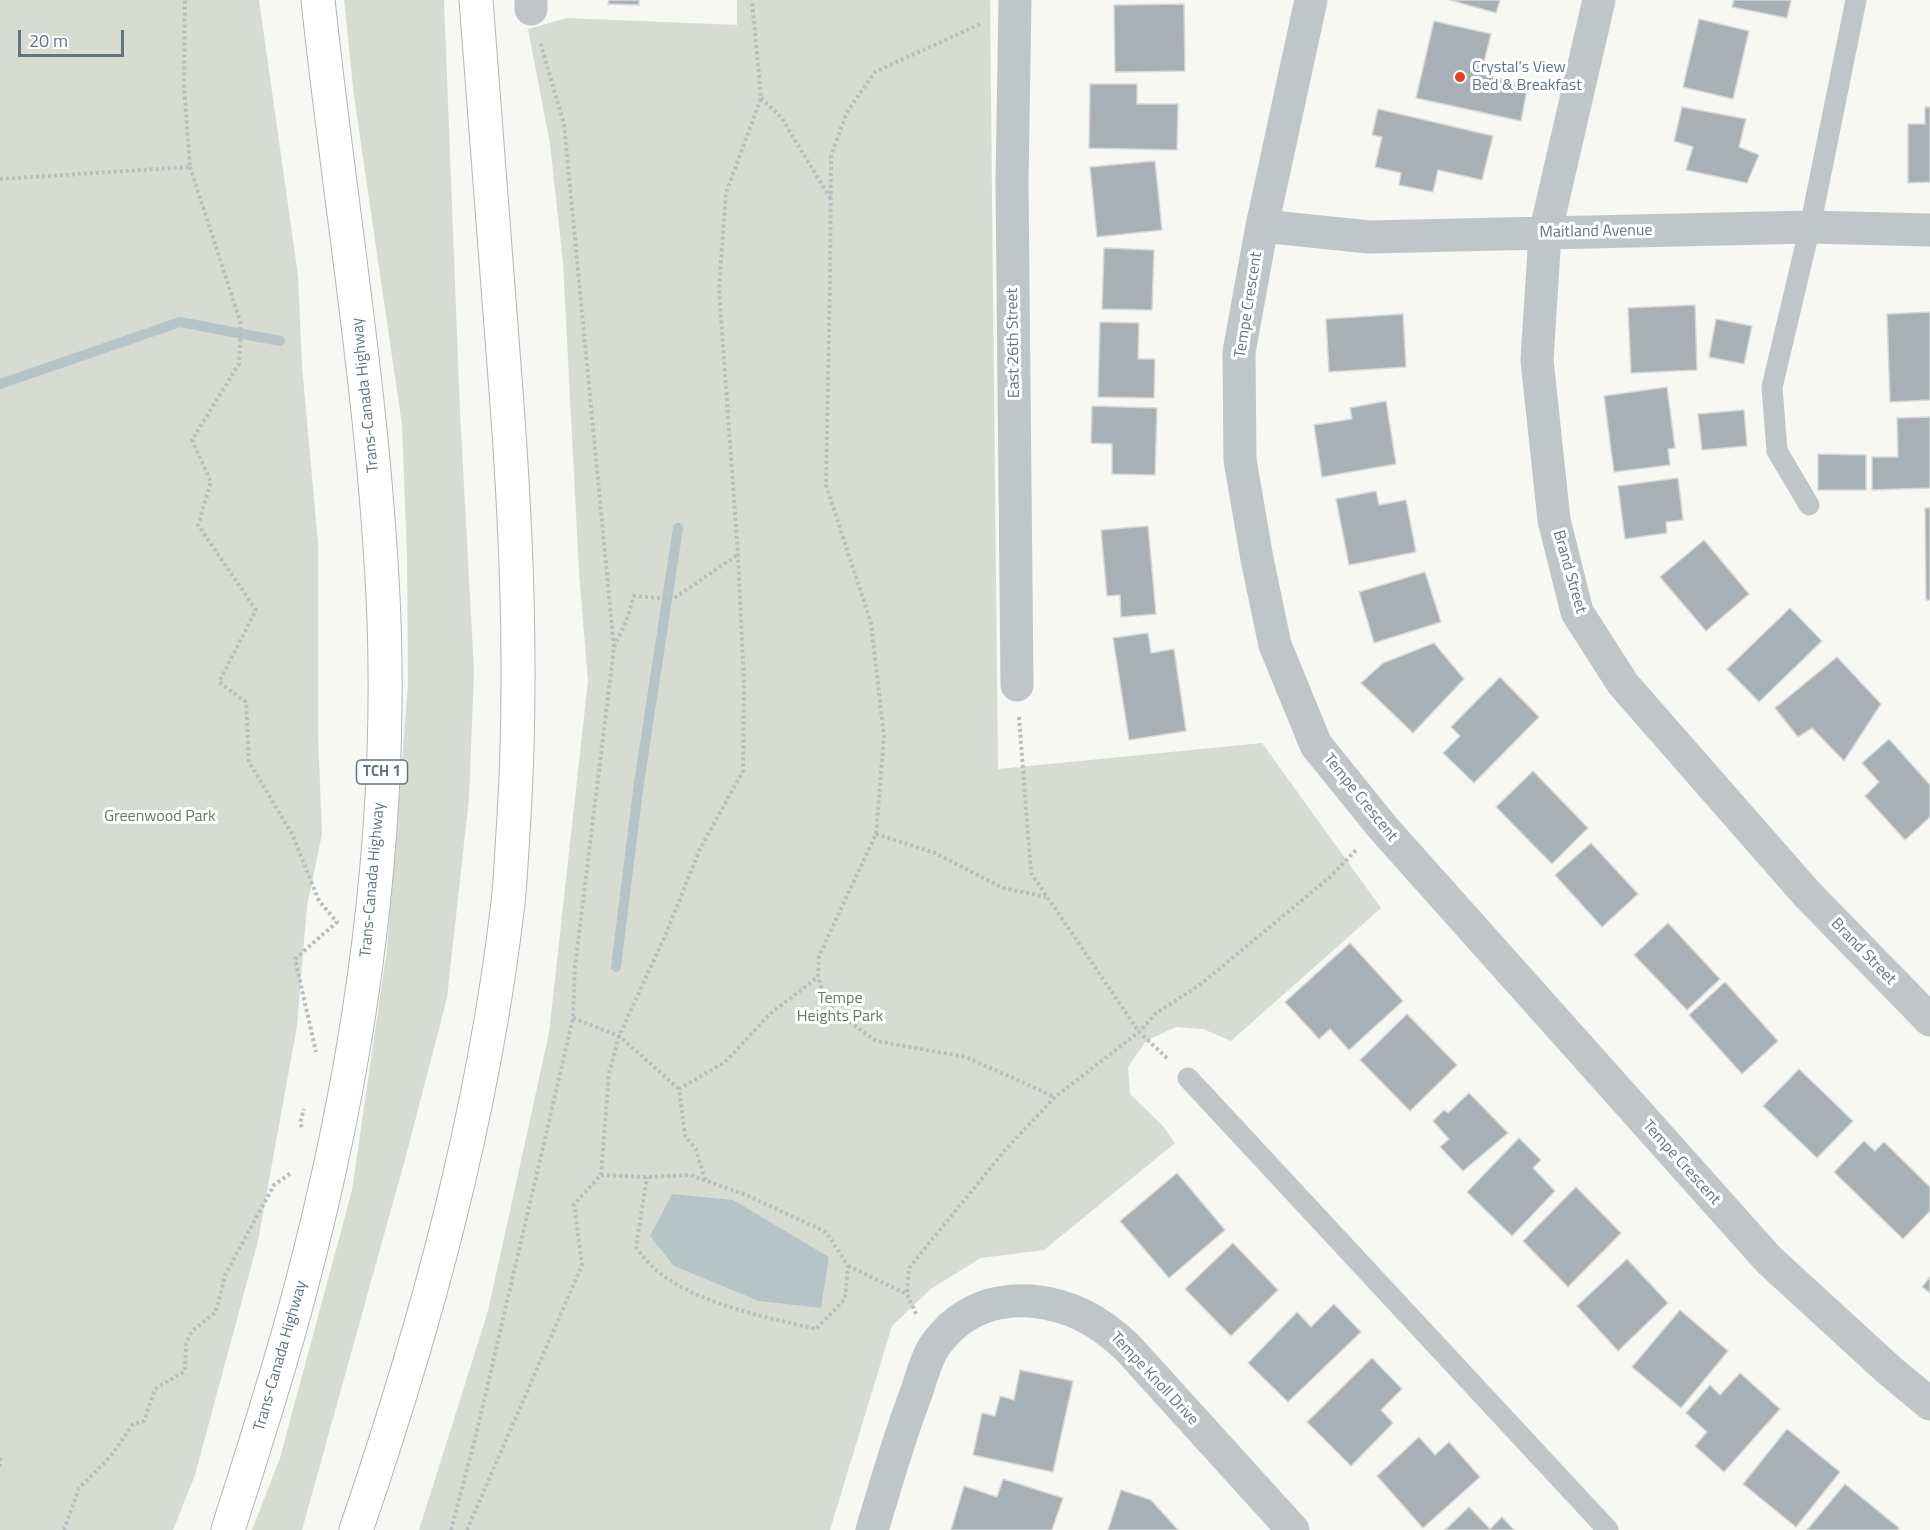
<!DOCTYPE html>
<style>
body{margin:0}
#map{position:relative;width:1930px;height:1530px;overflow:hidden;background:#f7f7f4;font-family:"Titillium Web",sans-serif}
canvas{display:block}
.scale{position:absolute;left:18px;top:30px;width:106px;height:27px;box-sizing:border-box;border:3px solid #62767f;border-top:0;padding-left:8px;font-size:18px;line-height:21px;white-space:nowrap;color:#62767f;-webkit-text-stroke:4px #fff;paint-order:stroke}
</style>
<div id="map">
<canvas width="1930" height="1530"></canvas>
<div class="scale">20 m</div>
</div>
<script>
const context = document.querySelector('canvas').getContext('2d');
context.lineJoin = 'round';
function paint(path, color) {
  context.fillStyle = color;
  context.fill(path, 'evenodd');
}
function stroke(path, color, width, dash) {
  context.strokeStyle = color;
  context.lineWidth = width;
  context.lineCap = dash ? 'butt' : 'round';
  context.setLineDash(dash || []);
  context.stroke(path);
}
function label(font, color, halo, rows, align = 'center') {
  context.font = font + ' "Titillium Web",sans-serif';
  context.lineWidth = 6;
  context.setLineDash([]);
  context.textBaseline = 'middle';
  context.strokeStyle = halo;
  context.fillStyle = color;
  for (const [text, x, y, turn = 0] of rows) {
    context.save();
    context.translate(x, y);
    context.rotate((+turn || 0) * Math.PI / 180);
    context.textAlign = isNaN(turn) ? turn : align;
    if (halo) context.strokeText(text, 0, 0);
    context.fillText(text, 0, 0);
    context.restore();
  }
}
paint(new Path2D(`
 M0 0H259L298 275 302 366 318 543V735L322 834 307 906 297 1026 258 1241 195 1475 173 1530H0Z
 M344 0H444L460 412 474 671 469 798 447 998 407 1152 302 1530H252L280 1458 352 1190 387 949 408 685 407 557 402 425 354 96Z
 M737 0H990L998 769 1262 743 1381 908 1231 1041 1203 1029 1176 1027 1146 1041 1128 1067 1130 1094 1163 1126 1175 1143 1044 1250 981 1258 932 1288 892 1326 830 1530H419L488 1311 549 1033 588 681 579 572 563 262 550 144 528 29 567 18 737 25Z`), '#d7dcd3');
paint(new Path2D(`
 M672 1194 733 1200 829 1257 821 1308 759 1301 674 1266 650 1236Z`), '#b5c5c7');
stroke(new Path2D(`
 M0 384 180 322 280 341
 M616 967 639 783 678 528`), '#b5c5c7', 10);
const building = new Path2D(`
 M609 0H639V5L608 4Z
 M1450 0H1500L1496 13Z
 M1734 0H1791L1787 18 1732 7Z
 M1184 4 1185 71 1115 72 1114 5Z
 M1699 19 1749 31 1733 99 1683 87Z
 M1434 21 1491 34 1481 74 1528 85 1521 121 1416 98Z
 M1090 84H1137V104H1178L1177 150 1089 148Z
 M1682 107 1746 119 1739 147 1759 155 1747 183 1686 170 1693 147 1674 141Z
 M1925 107H1930V182L1908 183V124H1925Z
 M1378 109 1493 136 1482 180 1438 170 1433 192 1399 185 1401 173 1375 167 1382 137 1372 135Z
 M1155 161 1162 230 1097 237 1090 167Z
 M1104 248 1154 250 1152 310 1102 309Z
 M1695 305 1697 370 1631 373 1628 308Z
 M1930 312V400L1890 402 1887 314Z
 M1403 314 1406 367 1329 372 1326 319Z
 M1716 319 1752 326 1744 364 1709 357Z
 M1100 322 1139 323 1138 359H1155L1154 398 1098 397Z
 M1667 387 1675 448 1668 449 1670 465 1614 472 1604 396Z
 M1386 401 1396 464 1322 477 1314 425 1352 419 1350 408Z
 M1092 406 1157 408 1155 475 1112 474V444L1091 443Z
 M1744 410 1747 446 1702 450 1698 414Z
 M1930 417V488L1872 490V457H1898L1897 418Z
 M1818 454 1866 455V490H1818Z
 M1678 478 1683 520 1666 522 1667 533 1625 539 1618 486Z
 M1376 491 1379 505 1406 500 1416 552 1349 565 1336 499Z
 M1925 508H1930V600H1926Z
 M1148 526 1156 614 1121 617 1120 595 1107 596 1101 530Z
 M1704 540 1749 594 1706 631 1660 577Z
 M1425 572 1441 622 1374 643 1359 592Z
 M1790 608 1822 641 1759 702 1727 669Z
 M1148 633 1151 653 1174 649 1186 731 1129 740 1113 638Z
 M1434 643 1464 679 1413 733 1361 683 1383 663Z
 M1837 657 1881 704 1844 761 1812 728 1798 737 1775 708Z
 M1500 677 1539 717 1474 783 1443 753 1460 736 1451 727Z
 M1889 739 1930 785V817L1905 840 1865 796 1879 782 1862 763Z
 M1533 771 1588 828 1552 864 1496 807Z
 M1591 843 1638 894 1602 927 1555 875Z
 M1668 923 1720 979 1687 1010 1634 955Z
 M1350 943 1403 1001 1349 1050 1330 1029 1319 1039 1285 1002Z
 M1725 982 1778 1041 1742 1074 1689 1015Z
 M1407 1014 1457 1065 1410 1111 1360 1060Z
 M1799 1069 1853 1121 1817 1158 1763 1106Z
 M1469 1093 1508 1133 1463 1171 1440 1147 1449 1139 1433 1121 1444 1110 1448 1113Z
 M1519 1138 1541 1160 1533 1168 1555 1191 1512 1236 1467 1192Z
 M1864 1141 1875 1151 1884 1142 1930 1187V1211L1903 1239 1834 1172Z
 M1177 1173 1225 1230 1169 1278 1120 1221Z
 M1576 1187 1621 1233 1568 1287 1523 1241Z
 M1233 1243 1278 1290 1231 1336 1185 1289Z
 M1627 1259 1668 1303 1618 1351 1577 1306Z
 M1930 1277V1293L1922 1287Z
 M1334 1304 1361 1332 1288 1402 1248 1363 1297 1312 1311 1327Z
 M1680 1310 1728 1351 1681 1408 1632 1367Z
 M1372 1358 1402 1389 1381 1410 1393 1423 1351 1466 1307 1422Z
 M1020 1370 1073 1381 1053 1472 973 1455 982 1413 995 1416 1000 1396 1014 1400Z
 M1740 1373 1780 1409 1724 1472 1695 1446 1707 1432 1686 1413 1710 1385 1720 1395Z
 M1787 1429 1840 1472 1796 1527 1743 1484Z
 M1419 1437 1435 1455 1449 1442 1480 1477 1423 1528 1377 1476Z
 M1003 1479 1063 1498 1052 1530H951L964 1486 997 1497Z
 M1845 1484 1899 1528 1897 1530H1807Z
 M1121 1490 1151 1500 1178 1530H1108Z
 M1469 1507 1490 1529 1502 1517 1514 1530H1445Z`);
paint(building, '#a7b1b5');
stroke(building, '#d9d8d6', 1.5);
const highway = new Path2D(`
 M228 1530C253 1451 279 1372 300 1291 358 1073 392 846 384 620 376 412 340 207 318 0
 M356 1530C426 1326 483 1117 508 903 511 874 512 845 514 817 523 666 516 516 504 365 495 244 486 122 476 0`);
stroke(highway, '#b1b6b9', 35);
stroke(new Path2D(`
 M980 24 875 72 847 112 831 156 830 281 826 485 871 623 884 736 876 834 819 956 818 977 828 1006 876 1041 966 1057 1055 1097
 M761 98 781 117 830 198
 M190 167 241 324 239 364 192 440 211 482 198 525 256 610 219 682 246 702 249 762 292 834 319 901 337 922 295 959 316 1052
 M0 179 190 167 184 85 185 0
 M614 647 626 622 634 596 673 599 737 555
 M1019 717 1031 873 1139 1032 1168 1059
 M876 834 935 853 1003 888 1046 897
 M573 1018 619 1036 679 1089
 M302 1127 300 1123 304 1109
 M601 1175 647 1177 690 1175 746 1195 826 1232 848 1266 845 1299 816 1329C759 1315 669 1300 636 1247L647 1177
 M705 1180 696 1150 685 1135 679 1089 725 1062 771 1013 818 977
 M848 1266 907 1294
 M916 1314 907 1294 909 1268 1006 1149 1055 1097 1139 1032 1156 1013 1201 984 1330 877 1357 849
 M0 1458V1469
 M64 1530 79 1488 110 1457 133 1424 144 1421 155 1389 185 1371 186 1344 192 1331 216 1312 225 1275 274 1185 291 1173
 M451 1530 476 1435 573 1018 575 967 614 648 564 124 540 42
 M467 1530 582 1265 574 1204 601 1175 609 1073 619 1036 665 936 700 849 743 771 744 685 738 554 719 290 726 193 761 98 752 0`), '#babdbf', 4, [3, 3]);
stroke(new Path2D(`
 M1809 505 1777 451 1772 387 1810 227 1856 0
 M1188 1078 1608 1530`), '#c0c5c8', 21);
stroke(new Path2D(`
 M1015 0 1012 182 1017 685
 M1311 0 1262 226 1239 352 1240 460 1257 559 1275 645 1316 745 1384 829 1769 1260 1889 1370 1930 1404
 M1599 0 1545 234 1537 360 1554 520 1577 612 1623 684 1807 894 1930 1020
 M531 9V0
 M1262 226 1369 237 1810 227 1930 230
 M872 1530C886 1484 899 1437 917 1391 921 1378 925 1364 931 1352 935 1344 944 1334 951 1327 973 1307 1001 1299 1031 1301 1071 1305 1098 1320 1127 1347L1293 1530`), '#c0c5c8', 33);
stroke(highway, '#fff', 33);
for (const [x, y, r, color] of [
 [1460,77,6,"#e53e26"]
]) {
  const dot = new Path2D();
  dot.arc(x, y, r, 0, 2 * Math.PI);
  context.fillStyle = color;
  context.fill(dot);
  stroke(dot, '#fff', 2);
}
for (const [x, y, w] of [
 [382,772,51]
]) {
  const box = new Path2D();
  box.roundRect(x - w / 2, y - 12, w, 24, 4.5);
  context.fillStyle = '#fff';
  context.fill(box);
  stroke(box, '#62767f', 1.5);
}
label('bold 15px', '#62767f', null, [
 ["TCH 1",382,772]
]);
label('16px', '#62767f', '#fff', [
 ["Crystal's View",1472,68],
 ["Bed & Breakfast",1472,86]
], 'left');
label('16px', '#62767f', '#fff', [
 ["Maitland Avenue",1596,232,-1],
 ["Tempe Crescent",1249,305,-81],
 ["East 26th Street",1014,343,-91],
 ["Trans-Canada Highway",366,395,-96],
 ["Brand Street",1569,572,74],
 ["Tempe Crescent",1360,798,51],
 ["Trans-Canada Highway",373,880,-85],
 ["Brand Street",1863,952,46],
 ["Tempe Crescent",1681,1163,48],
 ["Trans-Canada Highway",281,1356,-74],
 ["Tempe Knoll Drive",1154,1379,47]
]);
label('16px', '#677761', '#fff', [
 ["Greenwood Park",160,817],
 ["Tempe",840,999],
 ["Heights Park",840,1017]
]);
</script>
